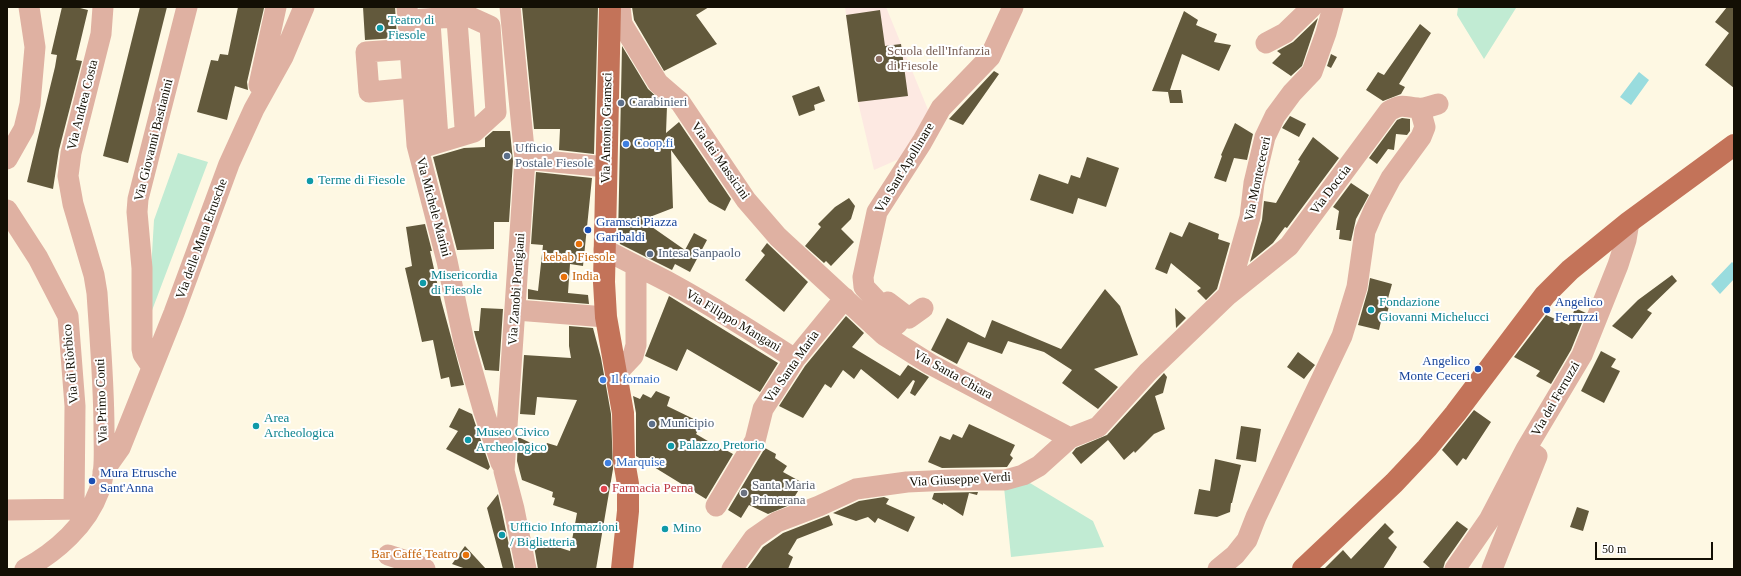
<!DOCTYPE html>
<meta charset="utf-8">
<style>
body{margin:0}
#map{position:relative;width:1741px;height:576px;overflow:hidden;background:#fef8e3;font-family:"Times New Roman",serif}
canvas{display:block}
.frame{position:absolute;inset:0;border:8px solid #130f04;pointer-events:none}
.scale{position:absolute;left:1595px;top:542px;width:118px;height:18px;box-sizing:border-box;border:2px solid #130f04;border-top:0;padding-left:5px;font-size:12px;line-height:14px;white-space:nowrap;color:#130f04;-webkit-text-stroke:3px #fff;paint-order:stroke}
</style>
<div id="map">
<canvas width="1741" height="576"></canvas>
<div class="frame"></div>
<div class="scale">50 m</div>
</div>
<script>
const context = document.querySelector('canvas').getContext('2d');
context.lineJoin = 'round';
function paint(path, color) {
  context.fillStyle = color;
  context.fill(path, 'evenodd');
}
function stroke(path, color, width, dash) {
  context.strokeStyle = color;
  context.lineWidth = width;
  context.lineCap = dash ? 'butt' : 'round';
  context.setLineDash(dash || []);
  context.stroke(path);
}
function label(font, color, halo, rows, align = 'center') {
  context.font = font + ' "Times New Roman",serif';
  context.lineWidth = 4;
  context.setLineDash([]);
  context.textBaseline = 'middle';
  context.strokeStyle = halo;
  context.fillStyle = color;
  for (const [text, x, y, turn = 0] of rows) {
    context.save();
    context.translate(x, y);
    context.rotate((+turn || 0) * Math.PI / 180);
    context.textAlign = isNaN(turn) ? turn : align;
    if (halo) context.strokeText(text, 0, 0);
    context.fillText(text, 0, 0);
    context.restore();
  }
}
paint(new Path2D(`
 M845 7H886L931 117 906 156 874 170 858 102Z`), '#fde9e2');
paint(new Path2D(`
 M1458 7H1523L1516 8 1484 59 1457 15Z
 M178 153 208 162 148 321 154 220Z
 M1025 480 1093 521 1104 547 1011 557 1004 487Z`), '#c1ebd3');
paint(new Path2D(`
 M1639 72 1649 80 1631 105 1620 97Z
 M1732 262 1734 264V279L1720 294 1711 284Z`), '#99dcde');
paint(new Path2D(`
 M62 7H76L88 10 76 60 82 61 59 150 53 189 27 182 55 67 57 55 51 54Z
 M140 7H167L128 163 103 156Z
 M238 7 264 8 247 82 248 90 235 86 227 120 197 112 211 60 218 61 220 54 228 55Z
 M363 7H395L397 38 365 40Z
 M522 7H598L594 154 559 150 560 129H534Z
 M632 7H709L696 15 717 44 664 71 634 20Z
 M1727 7H1734V88L1705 65 1729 33 1715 22Z
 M880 10 885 46 901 44 908 96 858 102 846 15Z
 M1184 11 1198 20 1196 25 1217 34 1214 42 1231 45 1219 71 1182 54 1170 90H1181L1183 103H1170L1168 92 1152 91Z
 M1318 18 1302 66 1291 76 1272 63 1281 54 1277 51 1293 42Z
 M1420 24 1431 33 1399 84 1405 87 1401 94 1383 101 1366 90 1378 72 1384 75Z
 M622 46 648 89 667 106 666 133 679 122 731 199 725 211 709 202 671 150 673 208 642 220 685 250 694 233 707 240 690 272 675 264 672 270 620 244 618 238Z
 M1331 54 1337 57 1331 68 1327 66Z
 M994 71 999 74 963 125 949 119Z
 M819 86 825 101 814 105 815 110 799 116 792 96Z
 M1290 116 1306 124 1299 137 1282 128Z
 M1402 118 1410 119V131L1407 135 1396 134 1394 150 1388 149 1377 164 1369 158 1397 120Z
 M1235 123 1253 134 1247 160 1234 158 1226 182 1214 178 1222 156 1221 155Z
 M493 131H510L513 161 509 222H494V249L457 250 433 157 464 148 485 147V138Z
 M1313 137 1339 158 1287 228 1285 227 1273 243 1250 262 1262 220 1264 201 1276 203 1300 161 1298 160Z
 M1087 157 1119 168 1106 207 1078 198 1073 214 1030 200 1039 174 1068 184 1071 175 1080 178Z
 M536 172 592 178 583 266 570 264 568 293 588 295 589 304 528 299V289L538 291 543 245 531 244Z
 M1351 183 1369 195 1356 219 1351 241 1339 239 1340 230H1336L1339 211 1333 207Z
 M849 198 855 206 851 219 841 229 854 242 831 266 826 261 824 263 805 246 821 227 818 224 835 207Z
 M1189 222 1219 234 1218 239 1230 243 1217 289 1206 300 1197 291 1201 288 1171 263 1167 274 1155 269 1170 232 1182 237Z
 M425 224 432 251H430L441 300 464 385 451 387 449 377 441 379 433 340 422 342 405 268 412 266 406 227Z
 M767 243 808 282 784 312 745 280 765 255 761 251Z
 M1672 275 1677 281 1647 310 1652 313 1632 339 1612 326 1638 300Z
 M1370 278 1392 284 1387 302H1390L1386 318 1382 317 1379 330 1358 325 1368 290Z
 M1105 289 1120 306 1138 355 1094 369 1118 387 1098 409 1062 383 1072 370 1044 352 1008 341 1002 354 968 342 957 364 931 350 947 318 985 338 992 320 1061 349Z
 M669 296 778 363 760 392 687 349 677 371 645 356Z
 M481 308 503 309 499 371 485 370 476 339 474 331H479Z
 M1175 308 1186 318 1176 328Z
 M1575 308 1586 313 1571 350 1551 384 1536 376 1540 371 1514 357 1546 315 1569 325Z
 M846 316 864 333 852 347 900 376 908 365 929 377 915 396 910 393 915 381 913 380 898 399 861 369 854 379 843 370 831 388 825 384 803 418 779 406 805 366Z
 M569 326 593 328 601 358 611 414 613 469 596 569H538L533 540H545V543L570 551 577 513 553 505 555 498 552 497 553 492 522 480 517 461 518 437 544 449 547 443 557 446 577 400 537 397 535 415 520 414 524 355 571 358 569 346Z
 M1601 351 1616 359 1611 367 1620 371 1604 403 1581 391Z
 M1298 352 1315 365 1304 379 1287 367Z
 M1164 373 1167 377 1163 393 1155 396 1165 429 1154 434 1135 453 1134 451 1124 460 1108 440 1081 464 1072 453 1076 448 1107 435Z
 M656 391 670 397 667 406 702 423 696 434 723 450 724 449 733 454 706 499 636 456V413L633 396 640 399 643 394 651 398Z
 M459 408 472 414 490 467 488 470 446 449 458 431 449 427Z
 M1474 410 1491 422 1466 460 1463 458 1457 466 1442 450Z
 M969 424 1015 445 1010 455 1013 458 1007 467 942 468 928 462 940 436 950 440 953 434 962 438Z
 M1241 426 1261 429 1256 462 1236 459Z
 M765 448 776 454 775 458 787 466 783 472 803 483 795 496 802 500 768 514 749 505 741 518 728 510Z
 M1215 459 1241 465 1232 503H1231L1230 512 1217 517 1194 514 1199 489 1210 491Z
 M978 492 977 495 969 493 963 516 943 503V505L932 499 934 493Z
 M498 494 502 512 514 569H503L487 508Z
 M884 497 889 499 886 504 915 517 908 532 878 518 875 523 868 517 856 521 833 513 859 501Z
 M1577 507 1589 511 1583 531 1570 527Z
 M829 515 833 525 797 539 788 554 793 557 788 569H747L763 547 783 533Z
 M1457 521 1468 529 1445 562 1443 569H1431L1423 562Z
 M1385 523 1394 532 1388 538 1397 547 1383 569H1324L1343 550 1351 559Z
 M465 546 486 569H466L452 564Z`), '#62593c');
stroke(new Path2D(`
 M407 7 417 145 447 261 464 342 484 412 501 463
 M510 7 525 159 504 471 514 509 526 569
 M620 7 622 24 658 83 680 102 746 200 778 237 884 335 930 364 1070 438
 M468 16 490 26 496 112 474 132 421 148 411 20Z
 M457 20 465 127
 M430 22 438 138
 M1266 43 1285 33 1312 7
 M410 49 366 52 369 92 413 88
 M259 85 276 7
 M7 159 24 129 30 104 35 47 29 7
 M525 159 606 167
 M7 210 38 258 68 316 75 406 74 509
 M604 249C626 261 649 272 672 284 714 307 755 333 795 359
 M1228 295 1250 217 1254 183 1265 137 1275 116 1292 93 1312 72 1326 33 1333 7
 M888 302 909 318 923 308
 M516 310 606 317
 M884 335 898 323 864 287 863 277 877 212 922 142 941 108 990 57 1013 7
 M152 367 143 354 142 349V268L137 212 138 199 187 7
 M616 374 633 356 636 345V267
 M103 472 120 448 174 313 229 164 254 109 283 57 304 7
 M716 506 755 441 763 409 795 359 845 298
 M7 510 87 509
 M388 555 413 563 425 569
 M25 569C56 552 87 525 99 491 106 472 104 450 104 430 104 385 100 339 97 293L94 275 73 204 68 176 71 153 101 34 103 7
 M732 569 754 538 777 522 819 506 856 489 907 482 952 480H1005L1023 475 1039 466 1070 438 1098 427 1148 372 1228 295 1289 246 1389 111C1403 103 1404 107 1418 108 1424 109 1432 106 1438 104
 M1218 569 1235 555 1247 540 1256 517 1342 336 1357 287 1365 231 1374 210 1391 178 1421 137 1425 127 1420 109
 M1455 569 1489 520 1526 449
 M1492 569 1537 456 1526 449 1582 355 1618 265 1626 240 1629 222`), '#dfb1a2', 21);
stroke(new Path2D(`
 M610 7 604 282 606 317 623 413 624 461 628 484V511L622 569
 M1303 569 1394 483 1427 448 1455 414 1545 295 1570 270 1629 222 1734 145`), '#c37359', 22);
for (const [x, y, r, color] of [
 [380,28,4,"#0f9aa8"],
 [879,59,4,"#8d6e63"],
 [621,103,4,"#5c6f8a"],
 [626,144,4,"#3f7fe0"],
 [507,156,4,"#5c6f8a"],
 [310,181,4,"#0f9aa8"],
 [588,230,4,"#1a4fb4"],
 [579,244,4,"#e8710a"],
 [650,254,4,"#5c6f8a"],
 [564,277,4,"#e8710a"],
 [423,283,4,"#0f9aa8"],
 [1371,310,4,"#0f9aa8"],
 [1547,310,4,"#1a4fb4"],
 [1478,369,4,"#1a4fb4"],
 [603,380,4,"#3f7fe0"],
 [652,424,4,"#5c6f8a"],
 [256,426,4,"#0f9aa8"],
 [468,440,4,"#0f9aa8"],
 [671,446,4,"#0f9aa8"],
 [608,463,4,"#3f7fe0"],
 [92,481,4,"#1a4fb4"],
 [604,489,4,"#e0444e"],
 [744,493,4,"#6b7280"],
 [665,529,4,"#0f9aa8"],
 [502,535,4,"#0f9aa8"],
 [466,555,4,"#e8710a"]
]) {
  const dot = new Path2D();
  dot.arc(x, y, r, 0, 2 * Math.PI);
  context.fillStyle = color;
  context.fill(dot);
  stroke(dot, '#fff', 1.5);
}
label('13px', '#0d838f', '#fff', [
 ["Teatro di",388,21],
 ["Fiesole",388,36],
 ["Terme di Fiesole",318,181],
 ["Misericordia",431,276],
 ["di Fiesole",431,291],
 ["Fondazione",1379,303],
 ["Giovanni Michelucci",1379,318],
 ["Area",264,419],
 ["Archeologica",264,434],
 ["Museo Civico",476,433],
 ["Archeologico",476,448],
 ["Palazzo Pretorio",679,446],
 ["Ufficio Informazioni",510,528],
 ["/ Biglietteria",510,543],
 ["Mino",673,529]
], 'left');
label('13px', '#785e54', '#fff', [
 ["Scuola dell'Infanzia",887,52],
 ["di Fiesole",887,67]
], 'left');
label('13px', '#4e5e75', '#fff', [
 ["Carabinieri",629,103],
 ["Ufficio",515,149],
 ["Postale Fiesole",515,164],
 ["Intesa Sanpaolo",658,254],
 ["Municipio",660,424]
], 'left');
label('13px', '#130f04', '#fff', [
 ["Via Andrea Costa",83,105,-76],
 ["Via Antonio Gramsci",607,128,-89],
 ["Via Giovanni Bastianini",154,140,-76],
 ["Via dei Massicini",720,161,55],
 ["Via Sant'Apollinare",905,168,-59],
 ["Via Montececeri",1258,179,-78],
 ["Via Doccia",1331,190,-53],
 ["Via Michele Marini",433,207,75],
 ["Via delle Mura Etrusche",202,239,-70],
 ["Via Zanobi Portigiani",517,289,-86],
 ["Via Filippo Mangani",733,321,31],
 ["Via di Riòrbico",71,364,-95],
 ["Via Santa Maria",792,367,-55],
 ["Via Santa Chiara",953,375,29],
 ["Via dei Ferruzzi",1556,399,-60],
 ["Via Primo Conti",102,401,-92],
 ["Via Giuseppe Verdi",960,480,-3]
]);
label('13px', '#366cbe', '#fff', [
 ["Coop.fi",634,144],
 ["Il fornaio",611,380],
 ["Marquise",616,463]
], 'left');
label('13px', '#164399', '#fff', [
 ["Gramsci Piazza",596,223],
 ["Garibaldi",596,238],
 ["Angelico",1555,303],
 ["Ferruzzi",1555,318],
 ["Angelico",1470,362,"right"],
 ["Monte Ceceri",1470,377,"right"],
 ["Mura Etrusche",100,474],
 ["Sant'Anna",100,489]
], 'left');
label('13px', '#c56008', '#fff', [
 ["kebab Fiesole",579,258],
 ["India",572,277,"left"],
 ["Bar Caffé Teatro",458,555,"right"]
]);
label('13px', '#5b616d', '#fff', [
 ["Santa Maria",752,486],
 ["Primerana",752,501]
], 'left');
label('13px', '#be3a42', '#fff', [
 ["Farmacia Perna",612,489]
], 'left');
</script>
